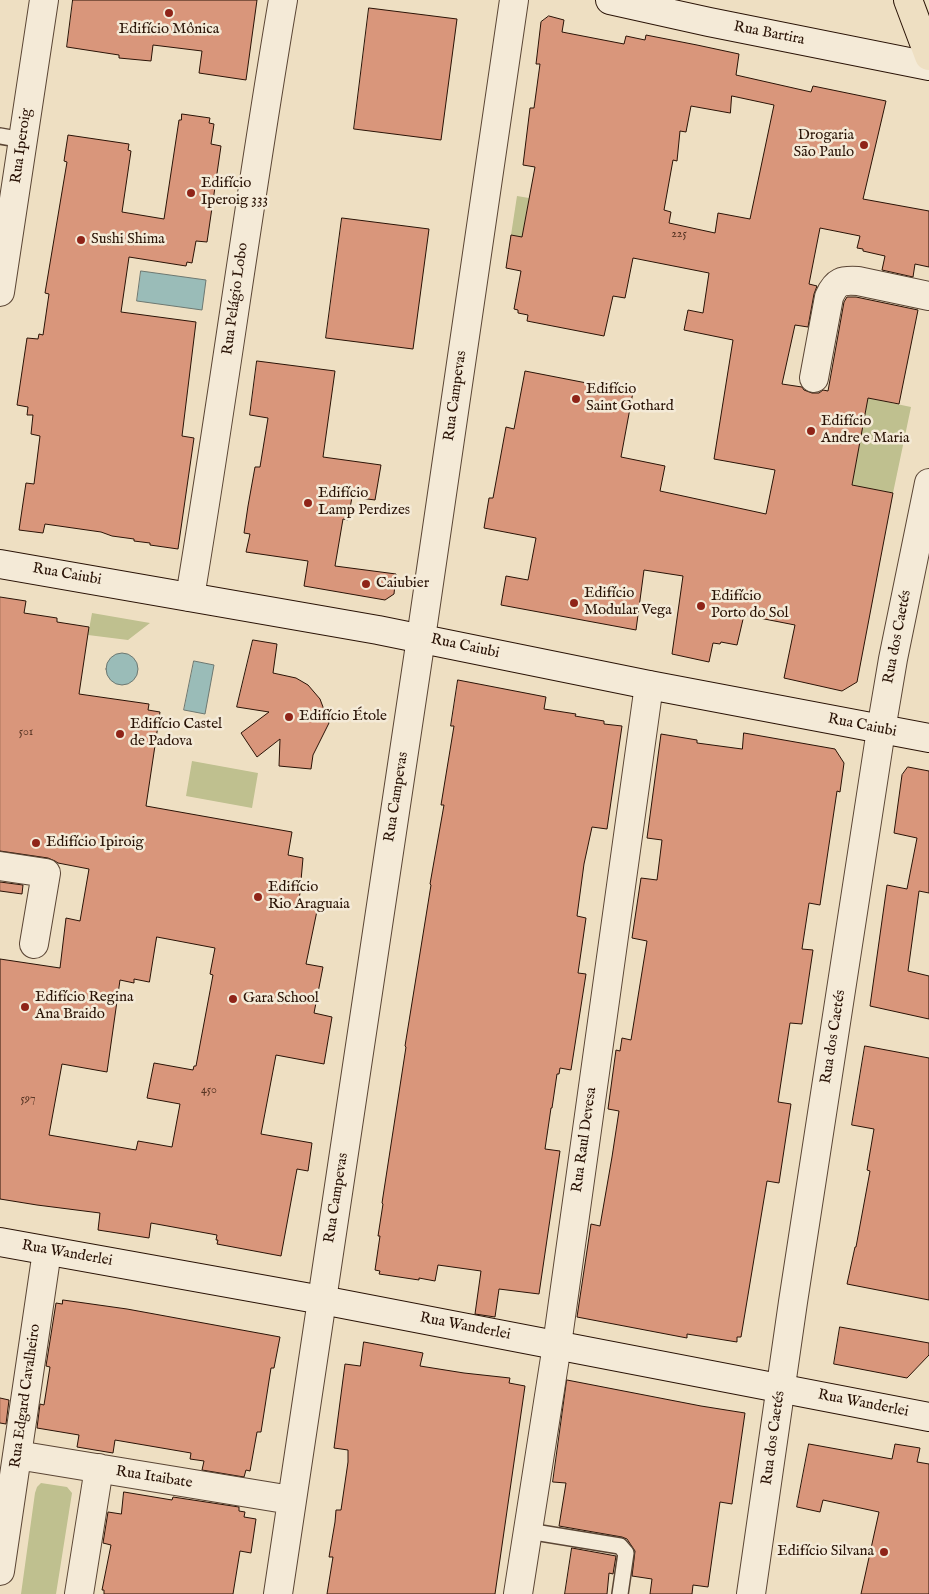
<!DOCTYPE html>
<meta charset="utf-8">
<style>
body{margin:0}
canvas{display:block;background:#eedfc2}
</style>
<canvas width="929" height="1594"></canvas>
<script>
const context = document.querySelector('canvas').getContext('2d');
context.lineJoin = 'round';
function paint(path, color) {
  context.fillStyle = color;
  context.fill(path, 'evenodd');
}
function stroke(path, color, width, dash) {
  context.strokeStyle = color;
  context.lineWidth = width;
  context.lineCap = dash ? 'butt' : 'round';
  context.setLineDash(dash || []);
  context.stroke(path);
}
function label(font, color, halo, rows, align = 'center') {
  context.font = font + ' "IM FELL English",serif';
  context.lineWidth = 5;
  context.setLineDash([]);
  context.textBaseline = 'middle';
  context.strokeStyle = halo;
  context.fillStyle = color;
  for (const [text, x, y, turn = 0] of rows) {
    context.save();
    context.translate(x, y);
    context.rotate((+turn || 0) * Math.PI / 180);
    context.textAlign = isNaN(turn) ? turn : align;
    if (halo) context.strokeText(text, 0, 0);
    context.fillText(text, 0, 0);
    context.restore();
  }
}
paint(new Path2D(`
 M517 196 529 198 522 237 511 235Z
 M868 398 911 407 893 493 852 485Z
 M92 613 150 623 128 640 88 635Z
 M192 761 258 773 252 808 186 796Z
 M41 1483 67 1487 72 1493 56 1594H21L35 1493 37 1487Z`), '#bfc08f');
const water = new Path2D(`
 M141 271 206 280 202 310 137 301Z
 M106 669a16 16 0 1 1 32 0a16 16 0 1 1-32 0Z
 M194 661 214 665 205 714 184 710Z`);
paint(water, '#9abcb8');
stroke(water, '#6d7871', 1);
const building = new Path2D(`
 M73 0H257L246 80 199 73 202 51 153 45 151 61 119 58V55L67 47Z
 M369 8 457 19 441 140 354 129Z
 M549 16 564 20 562 32 624 44 626 36 645 40 646 35 697 45 739 54 736 75 811 92 813 86 886 101 863 199 929 211V267L915 264 913 277 882 270 885 256 863 251V249L857 248 860 236 820 228 809 284 817 286 814 294 808 327 795 325 782 384 802 387 804 390 812 393H819L823 390 828 391 844 302 847 297H856L918 310 899 404 868 398 852 485 893 493 857 682 842 691 784 678 795 625 744 615 737 645 721 642 720 644 713 643 709 662 672 654 683 576 644 570 636 630 501 605 506 576 528 580 536 538 484 528 489 498H493L506 427 514 429 525 371 633 392 621 457 665 466 660 491 766 514 775 470 714 459 733 340 684 330 688 310 703 313 709 273 633 258 625 298 613 296 604 336 527 321 528 315 518 313V310L514 309 521 271 506 268 511 235 522 237 535 167 523 165 530 108H534L540 64H536L541 22ZM732 96 774 105 750 219 718 213 715 233 669 223 671 212 664 210 673 160 677 161 680 131 686 132 691 106 730 113Z
 M182 114 210 118 209 123 214 124 211 144 221 146 207 242 196 241 192 263 187 262 186 266 129 257 121 312 196 322 182 436 194 438 178 549 150 545V543L134 541V539L112 536 101 532 45 524 43 533 19 530 26 483 34 484 40 436 31 434 33 415H27L28 407 17 405 27 338 38 339 39 334 43 335 49 294 45 293 67 162 64 161 68 135 129 144 128 150 131 151 122 212 164 219 179 120H181Z
 M342 218 429 229 413 349 326 338Z
 M257 361 335 371 323 457 381 465 375 500 352 497 348 520 343 519 335 566 396 574 394 594 385 600 304 586 308 561 246 552 250 534 244 533 248 506 255 467H260L268 418 250 415Z
 M0 597 26 601 24 613 57 618V622L89 627 79 694 149 704 148 710 160 712 146 806 292 832 288 855 303 858 299 903 318 906 306 964 323 967 314 1013 332 1017 324 1064 276 1055 261 1134 312 1143 308 1171 297 1169 281 1256 217 1244 218 1240H216L217 1235 151 1223 149 1238 98 1230 100 1213 37 1205 0 1199V959L60 968 66 918 80 921 89 869 58 863 55 861 48 858 0 851ZM157 937 215 948 210 974 213 975 196 1066H194L193 1070 154 1063 147 1098 180 1104 172 1147 138 1141 136 1150 49 1135 62 1064 107 1072 120 980 134 983V979L149 982Z
 M253 640 277 644 273 673 296 678 308 685 320 699 329 723 313 755 311 769 279 766 280 739 257 757 241 733 269 712 237 707Z
 M458 680 546 697 544 709 576 714 575 716 604 721V724L622 726 607 829 592 827 584 864 577 916 586 918 578 973 586 974 571 1070 560 1068 559 1074H557L552 1108H551L545 1149 560 1151 539 1294 499 1289 495 1317 475 1314 481 1271 438 1265 435 1281 419 1278V1280L379 1274 380 1271 375 1270 380 1236H378L383 1204 382 1203 406 1047 405 1046 431 885 430 884 444 805H441L454 726H451Z
 M744 733 835 749 844 763 840 792 837 791 820 905 809 903 802 949 813 950 802 1024 790 1023 778 1102 791 1104 779 1183 767 1181 741 1337H737V1342L687 1334V1338L577 1317 591 1224 600 1226 612 1157 619 1111 608 1109 616 1050 620 1051 622 1038 631 1040 647 941 632 938 641 878 657 880 662 840 647 838 661 734 697 740V743L742 749Z
 M908 767 929 771V893L919 891 908 971 929 976V1019L870 1006 887 885 907 889 917 838 894 833 902 775Z
 M0 882 23 885 22 894 0 891Z
 M865 1046 929 1058V1300L847 1284 855 1247H856L870 1171 867 1170 874 1129 852 1125Z
 M63 1300 127 1309 280 1337 274 1368H271L261 1432H257L250 1471 246 1470 244 1477 202 1470 204 1461 190 1459 191 1453 115 1440 113 1453 77 1447 79 1435 37 1428 40 1404 44 1405 50 1367 46 1366 56 1303 62 1304Z
 M840 1327 929 1343V1355L907 1378 834 1364Z
 M364 1342 423 1353 420 1366 464 1373 510 1378 509 1383 525 1386 495 1594H327L333 1557H329L335 1522 336 1510H341L348 1462V1450L334 1448 345 1364 360 1366Z
 M567 1380 701 1406 745 1413 732 1504 720 1502 708 1587 693 1585 692 1594H650L652 1579 632 1576 635 1551 627 1539 622 1537 559 1526 566 1483 553 1482Z
 M0 1398 9 1400 6 1424 0 1423Z
 M809 1444 892 1459 895 1444 920 1448 917 1462 929 1464V1594H861L879 1512 823 1500 820 1512 797 1507Z
 M124 1492 172 1500 173 1497 239 1507V1511L245 1512 244 1517 256 1519 251 1553 240 1551 233 1594H104V1590H102L111 1545 103 1543 108 1512 121 1514Z
 M572 1548 616 1556 613 1574 609 1573 607 1594H565Z`);
paint(building, '#d9967b');
stroke(building, '#2a1306', 1);
const lane = new Path2D(`
 M0 136 23 140
 M528 1531 620 1546 626 1553 620 1594`);
const street = new Path2D(`
 M0 292 44 0
 M814 378 829 297C836 281 842 280 858 281L929 296
 M190 597C223 399 249 199 283 0
 M0 866 46 873 34 944
 M17 1455 291 1500
 M0 1571 47 1251
 M79 1594 99 1468
 M278 1594 421 638 514 0
 M518 1594 557 1345 649 685
 M751 1594 793 1302 881 730 893 659 929 483`);
const secondary = new Path2D(`
 M610 0 709 22 929 66
 M0 564 378 630 649 685 929 738
 M0 1242 322 1300 929 1417`);
const primary = new Path2D(`
 M908 0 929 56`);
stroke(lane, '#5b4635', 18);
stroke(street, '#5b4635', 30);
stroke(secondary, '#2a1306', 30);
stroke(primary, '#2a1306', 30);
stroke(lane, '#f4ead7', 15);
stroke(street, '#f4ead7', 28);
stroke(secondary, '#f4ead7', 28);
stroke(primary, '#eedfc2', 28);
for (const [x, y, r, color] of [
 [169,13,5,"#8f2418"],
 [864,145,5,"#8f2418"],
 [191,193,5,"#8f2418"],
 [81,240,5,"#8f2418"],
 [576,399,5,"#8f2418"],
 [811,431,5,"#8f2418"],
 [308,503,5,"#8f2418"],
 [366,584,5,"#8f2418"],
 [574,603,5,"#8f2418"],
 [701,606,5,"#8f2418"],
 [289,717,5,"#8f2418"],
 [120,734,5,"#8f2418"],
 [36,843,5,"#8f2418"],
 [258,897,5,"#8f2418"],
 [233,999,5,"#8f2418"],
 [25,1007,5,"#8f2418"],
 [884,1552,5,"#8f2418"]
]) {
  const dot = new Path2D();
  dot.arc(x, y, r, 0, 2 * Math.PI);
  context.fillStyle = color;
  context.fill(dot);
  stroke(dot, '#f4ead7', 2);
}
label('12px', '#563423', null, [
 ["225",679,235],
 ["501",26,733],
 ["450",209,1091],
 ["597",28,1100]
]);
label('15px', '#2a1306', '#f4ead7', [
 ["Edifício Mônica",169,30,"center"],
 ["Drogaria",854,136,"right"],
 ["São Paulo",854,153,"right"],
 ["Edifício",201,184],
 ["Iperoig 333",201,201],
 ["Sushi Shima",91,240],
 ["Edifício",586,390],
 ["Saint Gothard",586,407],
 ["Edifício",821,422],
 ["Andre e Maria",821,439],
 ["Edifício",318,494],
 ["Lamp Perdizes",318,511],
 ["Caiubier",376,584],
 ["Edifício",584,594],
 ["Modular Vega",584,611],
 ["Edifício",711,597],
 ["Porto do Sol",711,614],
 ["Edifício Étole",299,717],
 ["Edifício Castel",130,725],
 ["de Padova",130,742],
 ["Edifício Ipiroig",46,843],
 ["Edifício",268,888],
 ["Rio Araguaia",268,905],
 ["Edifício Regina",35,998],
 ["Ana Braido",35,1015],
 ["Gara School",243,999],
 ["Edifício Silvana",874,1552,"right"]
], 'left');
label('15px', '#2a1306', '#f4ead7', [
 ["Rua Bartira",769,34,11],
 ["Rua Iperoig",22,146,-82],
 ["Rua Pelágio Lobo",236,299,-82],
 ["Rua Campevas",456,396,-82],
 ["Rua Caiubi",67,575,10],
 ["Rua dos Caetés",898,637,-79],
 ["Rua Caiubi",465,647,12],
 ["Rua Caiubi",862,726,11],
 ["Rua Campevas",397,797,-81],
 ["Rua dos Caetés",834,1037,-81],
 ["Rua Raul Devesa",585,1140,-82],
 ["Rua Campevas",337,1198,-81],
 ["Rua Wanderlei",67,1254,10],
 ["Rua Wanderlei",465,1327,11],
 ["Rua Edgard Cavalheiro",26,1396,-82],
 ["Rua Wanderlei",863,1404,11],
 ["Rua dos Caetés",774,1438,-82],
 ["Rua Itaibate",154,1478,9]
]);
</script>
